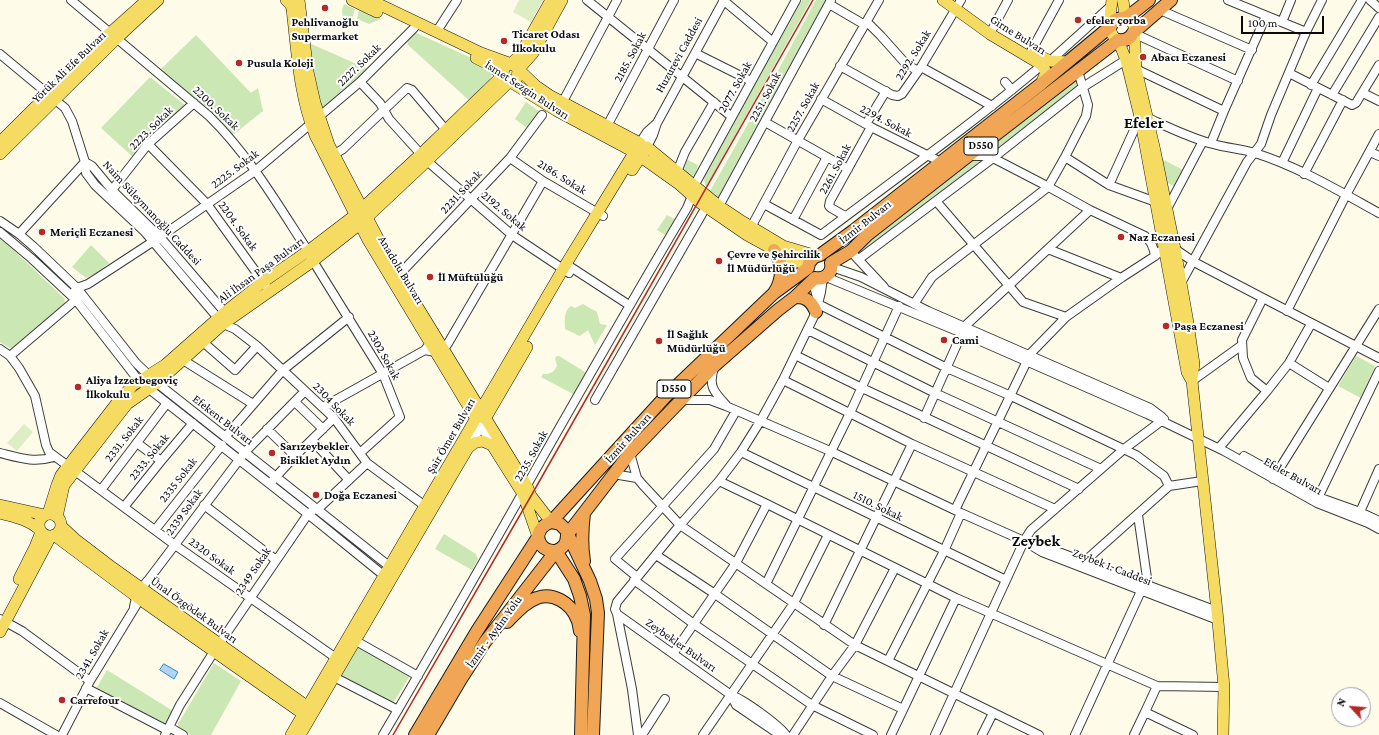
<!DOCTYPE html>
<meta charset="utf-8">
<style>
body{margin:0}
#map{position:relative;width:1379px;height:735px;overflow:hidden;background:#fefbe8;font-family:"Crimson Pro",serif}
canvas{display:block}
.north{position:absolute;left:1331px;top:687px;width:40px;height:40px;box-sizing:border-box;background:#fff;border:1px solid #9d9d9d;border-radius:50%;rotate:296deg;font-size:11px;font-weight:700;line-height:16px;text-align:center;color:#0a0a0a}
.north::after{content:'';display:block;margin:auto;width:14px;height:18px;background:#b52a27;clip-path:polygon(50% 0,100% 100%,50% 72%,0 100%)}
.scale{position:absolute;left:1241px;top:16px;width:83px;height:18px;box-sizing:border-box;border:2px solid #0a0a0a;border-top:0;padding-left:5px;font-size:12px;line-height:14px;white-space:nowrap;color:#0a0a0a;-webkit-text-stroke:3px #fff;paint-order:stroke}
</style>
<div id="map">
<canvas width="1379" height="735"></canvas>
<div class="north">N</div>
<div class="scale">100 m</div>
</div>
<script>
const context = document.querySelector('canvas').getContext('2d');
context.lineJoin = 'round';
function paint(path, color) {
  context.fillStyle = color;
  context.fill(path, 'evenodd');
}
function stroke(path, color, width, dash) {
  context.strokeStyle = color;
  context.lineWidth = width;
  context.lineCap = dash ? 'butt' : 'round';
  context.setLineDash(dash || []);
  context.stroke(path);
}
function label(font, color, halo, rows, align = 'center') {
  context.font = font + ' "Crimson Pro",serif';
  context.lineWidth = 4;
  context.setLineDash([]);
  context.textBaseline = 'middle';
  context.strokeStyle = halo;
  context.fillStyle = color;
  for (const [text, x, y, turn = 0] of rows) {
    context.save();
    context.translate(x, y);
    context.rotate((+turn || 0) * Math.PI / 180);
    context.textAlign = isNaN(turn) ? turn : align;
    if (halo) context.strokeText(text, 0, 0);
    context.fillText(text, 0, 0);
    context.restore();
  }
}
paint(new Path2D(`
 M802 0H811L706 187 704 180 705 174Z
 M816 0H828L719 199 709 193 786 56Z
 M344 4 355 9 352 18 348 20H343L342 10Z
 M359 10 381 19 369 24 357 19Z
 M414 32 487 65 492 74 489 84 472 103 408 45 407 39Z
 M196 35 251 93 258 88 263 111 233 135 206 108 160 70Z
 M309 43 368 69 325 108 321 105 316 99Z
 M150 77 186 106 133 157 101 128Z
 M1076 79 1077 87 999 147 997 142Z
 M526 102 540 112 528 129 515 119Z
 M977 158 983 162 866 251 863 246Z
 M686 159 698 165 695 175 689 176 680 167Z
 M1162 159 1185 171 1177 188 1163 180Z
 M667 215 676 220 667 236 657 230Z
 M0 237 65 299 64 306 13 350 0 342Z
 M91 245 109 263 96 273 86 278 72 267Z
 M583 304 597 312 600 324 607 325 595 345 588 330 580 336 565 329C565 320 563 312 571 306L575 308Z
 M557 356H559L585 372 586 376 575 393 573 394 541 377 543 374C551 374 553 373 557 366L555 358Z
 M1356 356 1375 366 1361 398 1338 386Z
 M444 534 476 554 478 559 472 570 435 549Z
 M359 644 411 674 392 705 340 677Z
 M214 663 241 681 211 735H191L179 729 178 724Z
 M107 670 173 711 163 727 95 691Z`), '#cbe7b4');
paint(new Path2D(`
 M519 0H543L531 22 513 12Z
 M24 424 33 432 17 451 7 443Z`), '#ddeec5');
const water = new Path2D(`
 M164 664 178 672 174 679 160 670Z`);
paint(water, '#aed5f4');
stroke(water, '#3885c9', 1);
const minor = new Path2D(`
 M71 0 209 116C249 155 278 205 308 251L313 261 383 374 400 417 360 453
 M587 0 732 117
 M723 0 773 42
 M1228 0 1306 32
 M1370 0 1379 8
 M829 4 865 25
 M1160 10 1252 50
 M867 22 881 36 906 64 918 71
 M1282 22 1291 0
 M993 28 1008 0
 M437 31 457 0
 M1133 33 1238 81
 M695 53 751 81
 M0 54 65 108 72 121 85 162 92 166 112 190 160 237 228 316
 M1028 57 1059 0
 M1050 61 1112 5
 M840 66 892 95 898 96 902 94 921 67 961 0
 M921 67 992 106
 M1136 69 1224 111 1266 16
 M1289 73 1352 105 1356 103 1379 65
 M360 82 380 103 389 119 427 161 512 235 569 273
 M1005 82 1012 90
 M1311 85 1362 0
 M1363 93 1379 101
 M1332 95 1379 17
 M821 99 871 127 941 162
 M560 107 617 0
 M1148 118C1170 128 1190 138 1213 144 1227 148 1242 149 1255 153 1299 167 1339 191 1379 213
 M765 122 848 169
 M657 123 647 132 640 143 647 147 653 135 657 123 724 0
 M866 124 886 91
 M607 126 674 0
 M1211 143 1224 111
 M148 144 207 204 266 286
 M1370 152 1379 156
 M968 156H985L993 158 1045 185 1090 210 1145 236C1152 242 1154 248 1155 256
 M330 157 343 149 407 88 412 90 446 130
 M1065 157 1109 185 1156 202
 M510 158 543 181 603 216
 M993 158 990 147 993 136
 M85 162 86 173 95 185 144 231 223 324 235 329 257 346 334 418 367 463 429 509
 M1282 163 1318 88
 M677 172 685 152 714 102
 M1304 174 1343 100
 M1109 185 1140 117
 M112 190 148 144 194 103
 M936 201 1023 302 1066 317
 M764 204 821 235C895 179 971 125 1042 65
 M719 206 831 0
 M1167 209 1203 141
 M845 216 831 208 829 206 830 201 871 127
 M793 220 827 157
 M0 221 19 234 34 247 77 288 136 363 157 383 394 570
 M749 231 798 140 879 0
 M0 232 31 258 76 300 139 381 308 514 387 578
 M19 234 85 162
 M1048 249 1121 278
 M855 256 884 287
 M859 259 993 158 1083 87 1129 58
 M566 264 629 305
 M832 267 861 277 928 311 1150 408 1162 417
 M826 277 962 333 1147 414 1224 451 1317 503 1368 523 1379 529
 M816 278 815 290 818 301
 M395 279 510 158 542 115
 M1181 283 1247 162 1261 144 1271 115 1306 32 1322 0
 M74 292 77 288 88 284 160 237 255 171 360 82 414 28
 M1263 298 1242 340 1243 358 1251 378 1267 391
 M818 304 947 368 1011 396 1136 455 1164 476 1169 486
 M914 304 932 277 1048 187 1065 157 1086 116 1088 105 1078 71
 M1287 311 1346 195 1379 134
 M965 326 1090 210
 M808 330 935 393 1101 469
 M203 342 235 370 257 346
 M0 349 10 356 19 368 35 396 46 445 49 452 68 466
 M425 350 435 352 447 345 543 181
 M795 355 862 388 1079 489
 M1029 355 1066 317 1121 278 1155 256 1165 247H1170L1175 249 1194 262 1263 298 1379 358
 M10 356 78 298
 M183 360 253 404
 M1289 363 1329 388
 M714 368C708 386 714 392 726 405
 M783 380 912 444 1055 509
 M1192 381 1242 345
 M595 400 706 207
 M681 400H710L726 406 830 451 961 513 1024 541 1042 552 1218 620
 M295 402 323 429
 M323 407 425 350 428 346
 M924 418 962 333
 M479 423 492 445
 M267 429 295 456
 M225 437 283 370 349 317
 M312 440 349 480
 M137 443 161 461
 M470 446 485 419
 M1219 448 1267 391 1289 363 1311 324
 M741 452 1006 580
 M0 453C20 458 34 463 54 457
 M630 453 637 478 642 484 680 525 855 645 1039 735
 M1244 456 1318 497 1360 512 1379 521
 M75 471 175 545 336 658
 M613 474 637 478
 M1273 479 1379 309
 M273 480 295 456 334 418
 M719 481 767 504 956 598 1157 686 1224 687
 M101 490 167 403
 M1316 502 1379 371
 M204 505 276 560
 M124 507 161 461 193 423
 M955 510 1027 361
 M1360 512 1379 469
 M1138 515 1148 585
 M155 530 222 445
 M1030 544H1037L1217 611
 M656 555 715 594 832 676 903 709
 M1085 561 1169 486 1202 481
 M637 577 615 559 714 449 736 411
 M634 580 694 624 812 705 873 735
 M766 584 850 413 899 306
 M134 607C136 594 140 589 149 579L245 452 305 391
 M617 614 731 695C743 699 779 725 786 735
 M0 619 22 631 90 681
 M824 625 912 444
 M356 641 418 676
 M673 654 736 563 767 504
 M888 661 944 551 961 513
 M334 677 398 710
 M1157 686 1145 712 1193 735
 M86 688 167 730
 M731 695 736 705 780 735
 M0 703 56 735
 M169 727 183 735
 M62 735 90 681 137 604
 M165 735 180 705 215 650 308 514 315 509 320 507 367 463
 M383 735C486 561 583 382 687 208L692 196 694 186 796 0
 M638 735 632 689 617 614 615 609 617 602 680 525 719 481 741 452 761 420 783 380 816 312 821 292 823 278
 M642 735 665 699
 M703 735 794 603 828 535
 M793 735 832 676 855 645 895 568
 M891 735 956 598
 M935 735 1024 541 1031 530 1124 449 1164 419
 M982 735 993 713
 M1075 735 1141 591
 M1134 735 1145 712`);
const major = new Path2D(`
 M286 0 291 5 292 9C297 51 299 95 315 135L368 240 476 419
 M299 0 308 72 315 103 329 145 392 265 527 486 531 496 551 522
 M352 0 377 12
 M943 0 990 34 1042 65 1046 72 1041 84
 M1112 0C1111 12 1105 34 1118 40L1126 60 1140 117 1187 372 1192 381 1217 611 1224 687 1223 735
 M1123 0 1125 17 1129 19 1134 25 1136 69 1155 151 1175 249 1187 317 1194 364 1192 378
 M1034 53 1050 61 1068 62
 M476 58 492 66 506 79 557 111 634 152
 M518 70 533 53 562 0
 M0 142 110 33 147 0
 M0 154 116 39 158 0
 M641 157 679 184 699 202 747 235 787 257 808 266
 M632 170 647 147 719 206 743 222 783 246 817 256
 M485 419 527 347
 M0 505 45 515
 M0 513C14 517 27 519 39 529
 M39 525a11 11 0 1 1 22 0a11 11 0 1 1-22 0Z
 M48 514 57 485 61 475 116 404 133 385 165 365 225 312 263 282 308 251 355 215 421 154 503 75 504 67 511 64 520 55 551 0
 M57 517 64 485 127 404 157 383 223 324 313 261 360 224 427 161 510 81 517 78 518 70
 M61 526 75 539 113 568 312 710
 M54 535 141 600 309 718
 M19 579 35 547 41 532
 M0 632 51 536
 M291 735 566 264 640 143 549 95 536 86 514 65 481 53 370 0
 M300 735 448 482 468 448 474 443 482 441 492 445 523 494 538 537`);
const highway = new Path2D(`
 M774 250C783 264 784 278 774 293
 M831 263 851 251 867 235 968 156 1118 40C1125 41 1130 39 1133 33L1171 0
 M815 278C825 280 833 273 831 263
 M795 297C806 296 812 302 816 312
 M551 522 560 524 566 530 590 581 596 599 598 613 593 735
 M538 537C540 547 546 551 556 551
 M556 551 574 579 580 596 584 615 581 735
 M584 561C581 544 582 530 584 513
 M507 622C516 613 525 602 537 598 553 592 571 603 577 619 579 622 579 627 580 631
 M415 735 477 631 538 537C539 529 543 525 551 522L665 397 774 293 808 268 809 263 814 257 820 255 853 231 1041 84 1111 26C1115 16 1118 20 1126 17 1131 15 1144 4 1149 0
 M428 735 461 679 485 642 556 551C563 548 567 544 567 535L630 453 714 366 778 310 795 297 815 278`);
stroke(minor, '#3d3d3d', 10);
stroke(major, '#1b1b1b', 12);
stroke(highway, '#1b1b1b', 14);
stroke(minor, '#fff', 8);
stroke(major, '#f5db61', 11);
stroke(highway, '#f0a654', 12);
stroke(new Path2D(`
 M393 735 531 496 813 0`), '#b52a27', 1.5);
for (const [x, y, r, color] of [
 [325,8,4,"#b52a27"],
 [1078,20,4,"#b52a27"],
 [504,41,4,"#b52a27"],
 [1143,57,4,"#b52a27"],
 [239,63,4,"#b52a27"],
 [42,232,4,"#b52a27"],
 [1121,237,4,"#b52a27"],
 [719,261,4,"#b52a27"],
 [430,277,4,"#b52a27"],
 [1166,326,4,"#b52a27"],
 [944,340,4,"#b52a27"],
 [659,341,4,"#b52a27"],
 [78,387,4,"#b52a27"],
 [272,453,4,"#b52a27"],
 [316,495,4,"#b52a27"],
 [62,700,4,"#b52a27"]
]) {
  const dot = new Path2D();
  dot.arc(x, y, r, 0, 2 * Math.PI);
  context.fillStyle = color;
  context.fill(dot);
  stroke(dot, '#fff', 1.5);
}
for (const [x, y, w] of [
 [981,146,34],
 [674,389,34]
]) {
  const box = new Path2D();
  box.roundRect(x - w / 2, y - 9, w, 18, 3);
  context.fillStyle = '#fff';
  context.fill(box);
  stroke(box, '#0a0a0a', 1);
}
label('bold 11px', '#0a0a0a', null, [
 ["D550",981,146],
 ["D550",674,389]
]);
label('bold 12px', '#0a0a0a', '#fff', [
 ["efeler çorba",1086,20],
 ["Pehlivanoğlu",325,22,"center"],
 ["Supermarket",325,36,"center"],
 ["Ticaret Odası",512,34],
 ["İlkokulu",512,48],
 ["Abacı Eczanesi",1151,57],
 ["Pusula Koleji",247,63],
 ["Meriçli Eczanesi",50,232],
 ["Naz Eczanesi",1129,237],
 ["Çevre ve Şehircilik",727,254],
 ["İl Müdürlüğü",727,268],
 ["İl Müftülüğü",438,277],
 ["Paşa Eczanesi",1174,326],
 ["İl Sağlık",667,334],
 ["Müdürlüğü",667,348],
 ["Cami",952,340],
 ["Aliya İzzetbegoviç",86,380],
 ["İlkokulu",86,394],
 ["Sarızeybekler",280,446],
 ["Bisiklet Aydın",280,460],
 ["Doğa Eczanesi",324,495],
 ["Carrefour",70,700]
], 'left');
label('12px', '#0a0a0a', '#fff', [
 ["Girne Bulvarı",1018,35,32],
 ["Huzurevi Caddesi",679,55,-61],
 ["2292. Sokak",913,55,-58],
 ["2185. Sokak",630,57,-62],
 ["2227. Sokak",359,65,-44],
 ["Yörük Ali Efe Bulvarı",69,67,-44],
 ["2077. Sokak",735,87,-61],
 ["İsmet Sezgin Bulvarı",527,90,33],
 ["2251. Sokak",765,97,-62],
 ["2257. Sokak",803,107,-61],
 ["2200. Sokak",216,108,43],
 ["2294. Sokak",886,121,28],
 ["2223. Sokak",151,128,-45],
 ["2225. Sokak",235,169,-37],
 ["2261. Sokak",835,169,-62],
 ["2186. Sokak",562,177,32],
 ["2231. Sokak",461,192,-47],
 ["2192. Sokak",504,211,40],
 ["Naim Süleymanoğlu Caddesi",152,213,47],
 ["İzmir Bulvarı",865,222,-38],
 ["2204. Sokak",238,226,54],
 ["Ali İhsan Paşa Bulvarı",261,270,-36],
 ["Anadolu Bulvarı",401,270,59],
 ["2302 Sokak",384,355,61],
 ["2304 Sokak",334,404,46],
 ["Efekent Bulvarı",223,420,38],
 ["Şair Ömer Bulvarı",451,436,-60],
 ["İzmir Bulvarı",628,438,-48],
 ["2331. Sokak",124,439,-52],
 ["2235. Sokak",531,456,-61],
 ["2333. Sokak",149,457,-51],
 ["Efeler Bulvarı",1293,476,29],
 ["2335 Sokak",178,480,-52],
 ["1510. Sokak",878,506,26],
 ["2339 Sokak",184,512,-54],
 ["2320 Sokak",212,556,36],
 ["Zeybek 1. Caddesi",1112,567,21],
 ["2349 Sokak",253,571,-56],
 ["Ünal Özgödek Bulvarı",194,610,36],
 ["İzmir - Aydın Yolu",494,632,-54],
 ["Zeybekler Bulvarı",681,645,35],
 ["2341. Sokak",92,654,-60]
]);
label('bold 16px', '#0a0a0a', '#fff', [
 ["Efeler",1144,123],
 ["Zeybek",1036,541]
]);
</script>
